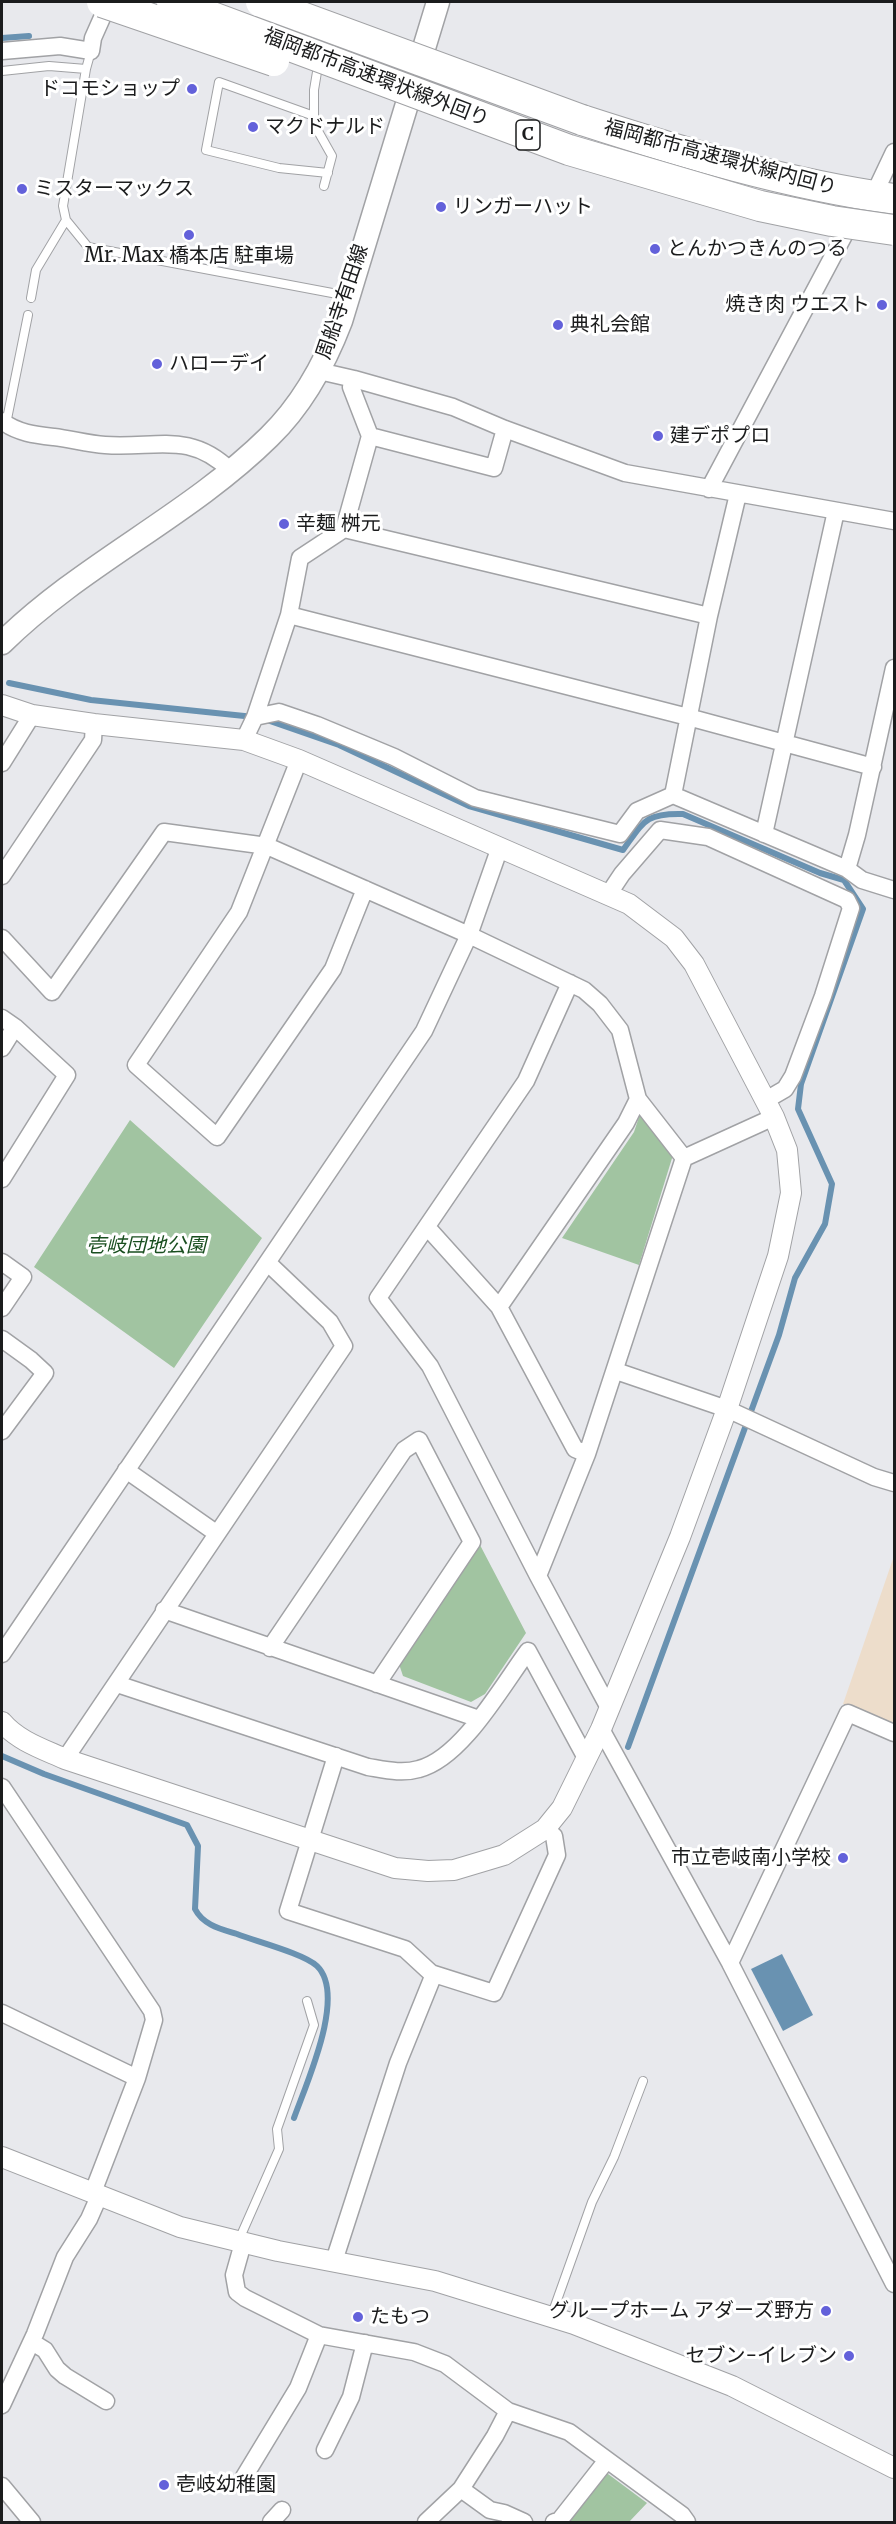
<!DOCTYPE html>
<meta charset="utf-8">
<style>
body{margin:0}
#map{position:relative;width:896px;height:2524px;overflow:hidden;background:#e8e9ed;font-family:Merriweather,serif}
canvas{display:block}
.frame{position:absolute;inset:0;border:3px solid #1b1c1d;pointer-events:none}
</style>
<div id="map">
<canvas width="896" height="2524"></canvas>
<div class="frame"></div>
</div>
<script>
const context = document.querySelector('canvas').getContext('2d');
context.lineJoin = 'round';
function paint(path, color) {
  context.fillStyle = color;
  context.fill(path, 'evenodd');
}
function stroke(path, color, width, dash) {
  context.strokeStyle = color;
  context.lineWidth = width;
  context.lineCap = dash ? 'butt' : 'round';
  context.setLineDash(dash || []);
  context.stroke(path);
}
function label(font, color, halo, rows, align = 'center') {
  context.font = font + ' Merriweather,"Noto Sans JP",serif';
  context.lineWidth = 6;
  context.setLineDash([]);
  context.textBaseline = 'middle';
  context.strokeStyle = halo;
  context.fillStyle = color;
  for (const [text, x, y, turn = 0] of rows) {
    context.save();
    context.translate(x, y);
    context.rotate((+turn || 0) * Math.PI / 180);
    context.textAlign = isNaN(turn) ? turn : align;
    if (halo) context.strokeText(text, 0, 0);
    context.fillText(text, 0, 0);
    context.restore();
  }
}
paint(new Path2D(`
 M894 1556V1725L843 1704Z`), '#edddcb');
paint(new Path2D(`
 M641 1111 673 1155 639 1265 562 1238 634 1132Z
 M130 1120 262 1238 174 1368 34 1267Z
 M480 1545 526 1633 485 1694 471 1702 403 1676 399 1664Z
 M604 2471 647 2503 629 2522H563Z`), '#a1c4a1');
paint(new Path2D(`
 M782 1954 813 2015 783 2031 751 1969Z`), '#6992b1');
stroke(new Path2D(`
 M2 38 29 36
 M9 683 91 700 254 717
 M267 720 339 745 469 806 623 850C644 821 645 813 683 814L820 873 844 880 863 909 801 1084 798 1109 832 1184 825 1224 795 1278 779 1335 628 1747
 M2 1756 44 1774 187 1825 198 1846 195 1909C203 1925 221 1929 237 1934 255 1941 305 1954 317 1966 347 1995 306 2084 294 2118`), '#6992b1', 6);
const service = new Path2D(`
 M91 51 86 69 63 206 66 220 88 247 348 296
 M318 66 314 90V124L332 156 324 186
 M2 71 49 66 86 69
 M314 116 219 82 206 150 279 168 328 173
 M31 298 36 270 66 220
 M6 424 28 315
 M238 2242 279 2149 277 2129 314 2025 307 2001
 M551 2317 592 2202 614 2157 643 2081`);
const minor = new Path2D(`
 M2 51 60 46 91 51 93 38 109 2
 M876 190 894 152
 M319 371 354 379 453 407 505 429 625 473 894 521
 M2 421C17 433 36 435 54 437 71 439 88 444 105 445 155 449 189 430 231 471
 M370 436 494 468 505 429
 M709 489 849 226
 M344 529 709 616
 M289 615 688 717 873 767
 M255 717 279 712 317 725 394 757 475 798 620 834 637 811 673 795 847 869 862 880 894 890
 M244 740 255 717 289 615 300 558 344 529 370 436 351 387 354 379
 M299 760 239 912 136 1065 217 1137 333 969 365 889
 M2 763 32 715
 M673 795 709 616 738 494
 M764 834 836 511
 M847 869 857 835 894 668
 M2 876 93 740 94 724
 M608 895 622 874 660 830 708 837 847 900 851 908 823 996 793 1076 785 1089 766 1100
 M2 938 52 992 164 832 267 846 469 935 584 990 600 1004 620 1030 638 1099 684 1158
 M570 983 526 1081 378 1298 430 1366 538 1576 609 1708
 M2 1018 15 1027 67 1075 2 1179
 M2 1048 15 1027
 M427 1227 499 1307 575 1449 587 1454
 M2 1262 23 1277 2 1308
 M499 1307 626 1123 638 1099
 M2 1339 31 1360 45 1373 2 1431
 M616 1371 727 1409 874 1477 894 1483
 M126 1470 216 1533
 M538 1576 587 1454 684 1158 774 1117
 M164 1610 479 1719
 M270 1648 404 1450 419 1440 472 1542 377 1684
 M2 1654 424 1031 469 935 500 847
 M117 1684 368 1767C386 1770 402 1774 419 1769 462 1758 502 1686 528 1651L587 1760
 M601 1729 730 1963 894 2284
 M336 1756 288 1911 405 1949 431 1973 494 1993 557 1855 554 1836 545 1829
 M65 1759 344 1346 330 1322 268 1263
 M2 1787 152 2011 154 2020 137 2078 93 2192
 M730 1963 848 1713 894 1733
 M2 2013 137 2078
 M243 2243 234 2275 237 2292 245 2298 319 2335 414 2352 445 2364 508 2411 569 2432 682 2515 687 2522
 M334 2261 398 2063 434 1974
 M32 2342 45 2350 57 2369 65 2376 106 2401
 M2 2405 35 2334 65 2257 89 2219 100 2194
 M325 2450 351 2397 365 2343
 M244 2477 298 2388 319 2335
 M2 2486 32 2522
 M461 2489 490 2510 504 2513 524 2522
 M271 2522 282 2510
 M426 2522 461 2489 495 2436 508 2411
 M554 2522 559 2521 607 2460`);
const tertiary = new Path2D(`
 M2 705 32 715 94 724 244 740 299 760 629 904 674 938 694 964 774 1117 787 1150 791 1193 778 1256 727 1409 680 1537 601 1729 562 1808 545 1829 504 1855 454 1870 428 1871 395 1868 65 1759C43 1749 18 1741 2 1722
 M2 2157 180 2227 278 2251 435 2281 574 2324 732 2386 894 2468`);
const secondary = new Path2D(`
 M2 643C82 564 189 516 269 437 302 405 325 363 341 321L438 2`);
const motorway = new Path2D(`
 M582 120C684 153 787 184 894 199`);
stroke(service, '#a1a2a5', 10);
stroke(minor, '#a1a2a5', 19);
stroke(tertiary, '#a1a2a5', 22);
stroke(secondary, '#a1a2a5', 25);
stroke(motorway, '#a1a2a5', 32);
stroke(service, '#fff', 8);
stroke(minor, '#fff', 16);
stroke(tertiary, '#fff', 20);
stroke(secondary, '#fff', 22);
stroke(motorway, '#fff', 30);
const motorwayBridge = new Path2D(`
 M102 2 274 61
 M172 2 569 150 760 206 832 221 894 230
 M261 2 582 120`);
stroke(motorwayBridge, '#a1a2a5', 32, []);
stroke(motorwayBridge, '#fff', 30);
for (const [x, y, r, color] of [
 [192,89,6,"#6361da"],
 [253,127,6,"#6361da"],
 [22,189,6,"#6361da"],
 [441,207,6,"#6361da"],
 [189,235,6,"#6361da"],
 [655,249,6,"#6361da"],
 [882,305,6,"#6361da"],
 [558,325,6,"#6361da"],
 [157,364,6,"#6361da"],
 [658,436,6,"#6361da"],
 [284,524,6,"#6361da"],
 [843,1858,6,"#6361da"],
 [826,2311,6,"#6361da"],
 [358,2317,6,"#6361da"],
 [849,2356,6,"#6361da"],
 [164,2485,6,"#6361da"]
]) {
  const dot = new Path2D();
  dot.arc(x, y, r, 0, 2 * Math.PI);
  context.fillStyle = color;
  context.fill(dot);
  stroke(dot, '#fff', 2);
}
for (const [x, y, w] of [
 [528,135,24]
]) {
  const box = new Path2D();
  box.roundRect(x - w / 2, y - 15, w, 30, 4.5);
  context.fillStyle = '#fff';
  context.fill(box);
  stroke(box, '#1b1c1d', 1.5);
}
label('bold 18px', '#1b1c1d', null, [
 ["C",528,135]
]);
label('20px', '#1b1c1d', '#fff', [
 ["福岡都市高速環状線外回り",376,78,21],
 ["福岡都市高速環状線内回り",720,158,15],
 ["周船寺有田線",343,302,-71]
]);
label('20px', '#1b1c1d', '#fff', [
 ["ドコモショップ",180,89,"right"],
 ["マクドナルド",265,127],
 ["ミスターマックス",34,189],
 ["リンガーハット",453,207],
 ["とんかつきんのつる",667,249],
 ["Mr. Max 橋本店 駐車場",189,256,"center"],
 ["焼き肉 ウエスト",870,305,"right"],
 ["典礼会館",570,325],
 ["ハローデイ",169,364],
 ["建デポプロ",670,436],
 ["辛麺 桝元",296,524],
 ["市立壱岐南小学校",831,1858,"right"],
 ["グループホーム アダーズ野方",814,2311,"right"],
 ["たもつ",370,2317],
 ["セブン-イレブン",837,2356,"right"],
 ["壱岐幼稚園",176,2485]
], 'left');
label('italic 20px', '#194e1f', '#fff', [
 ["壱岐団地公園",146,1246]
]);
</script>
